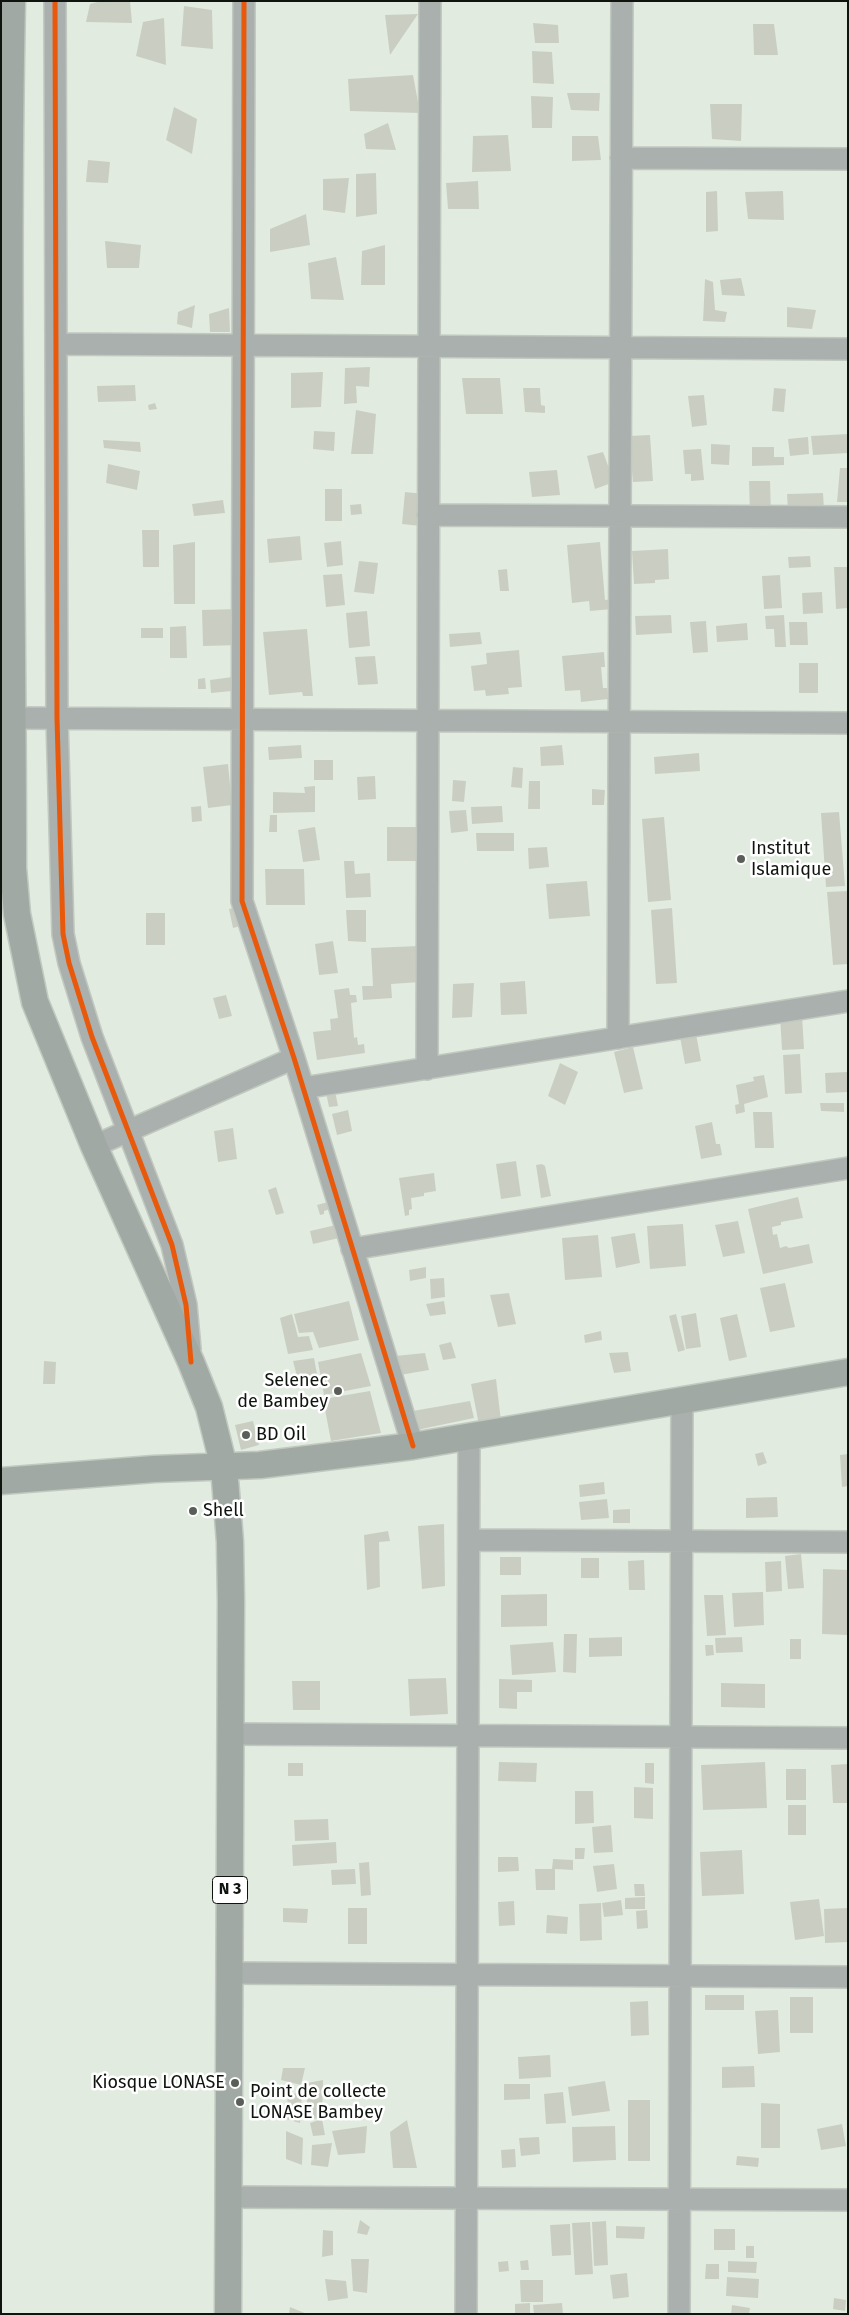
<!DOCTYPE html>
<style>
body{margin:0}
#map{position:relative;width:849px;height:2315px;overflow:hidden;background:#e2ebe0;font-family:"Fira Sans",sans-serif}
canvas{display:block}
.frame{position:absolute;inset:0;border:2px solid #0f140e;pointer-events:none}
</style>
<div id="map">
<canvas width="849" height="2315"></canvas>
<div class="frame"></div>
</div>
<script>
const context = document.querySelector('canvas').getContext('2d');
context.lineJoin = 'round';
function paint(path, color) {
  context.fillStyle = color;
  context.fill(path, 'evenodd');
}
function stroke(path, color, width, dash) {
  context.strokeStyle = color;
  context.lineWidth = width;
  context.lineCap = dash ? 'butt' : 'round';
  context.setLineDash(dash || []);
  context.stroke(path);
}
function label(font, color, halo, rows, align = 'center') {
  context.font = font + ' "Fira Sans",sans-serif';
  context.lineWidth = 5;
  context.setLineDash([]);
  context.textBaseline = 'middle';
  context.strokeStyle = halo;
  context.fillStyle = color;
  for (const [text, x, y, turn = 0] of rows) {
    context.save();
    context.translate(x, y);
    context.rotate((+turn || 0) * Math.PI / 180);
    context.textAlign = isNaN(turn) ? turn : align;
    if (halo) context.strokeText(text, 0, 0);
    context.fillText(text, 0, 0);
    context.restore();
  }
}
paint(new Path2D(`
 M101 1H130L132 23 86 22 90 4Z
 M184 6 212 10 213 49 181 46Z
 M418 14 390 55 385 15Z
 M164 18 166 65 136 56 143 22Z
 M533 23 558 25 559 43H535Z
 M753 24H774L778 55H754Z
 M532 51 552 52 554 84 533 83Z
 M413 75 420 113 350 111 348 79Z
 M567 93H600L599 111 571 110Z
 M531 96 553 97 552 128H532Z
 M710 104H742L741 141 712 139Z
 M174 107 197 119 192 154 166 140Z
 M388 123 396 150 366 149 364 134Z
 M508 135 511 171 472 172 473 136Z
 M572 136H598L601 160 572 161Z
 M88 160 110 162 108 183 86 182Z
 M376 173 377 214 356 217V174Z
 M349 178 345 213 323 210V179Z
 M478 181 479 209H448L446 183Z
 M717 191 718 231 706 232V192Z
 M783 191 784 220 748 219 745 192Z
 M306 214 310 245 270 252V229Z
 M105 241 141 245 139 268H107Z
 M385 245V285H361L362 251Z
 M336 257 344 300 311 299 308 263Z
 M741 278 745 296 722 295 720 280Z
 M705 279 713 282 715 310 727 312 725 322 703 321Z
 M195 305 192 328 177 324 178 312Z
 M787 307 816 310 812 329 787 327Z
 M229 308 230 332H210L209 314Z
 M370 367 369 387 356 386 357 403 344 404 345 368Z
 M323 372 321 407 291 408V373Z
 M462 378H500L503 414H466Z
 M135 385 136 401 98 402 97 386Z
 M523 388H540L541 405 545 406V413L525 412Z
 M774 388 786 389 784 412 772 411Z
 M704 395 707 425 692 427 688 396Z
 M155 403 157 409 149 410 148 405Z
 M356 410 376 414 373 454H351Z
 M314 431 335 432 334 451 313 449Z
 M848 434V453L813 455 811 436Z
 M650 435 653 481 633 482 629 436Z
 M808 437 809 454 790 456 788 439Z
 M103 440 140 442 141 452 104 448Z
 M711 444 730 445 729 465 711 464Z
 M752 447H774V457H784V465L752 466Z
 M701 449 704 480 691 481V474H685L683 450Z
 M603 452 614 482 595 489 587 456Z
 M108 464 140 471 137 490 106 483Z
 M840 468H848V502H837Z
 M557 470 560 495 532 497 529 472Z
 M749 481H770L771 515H750Z
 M325 489H342V521H325Z
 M405 492 424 494 421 526 402 524Z
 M823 493 824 510 788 511 787 494Z
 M223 500 225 513 194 516 192 504Z
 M361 504 362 514 351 515 350 505Z
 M142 530H159V567H143Z
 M300 536 302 560 269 563 267 539Z
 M341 541 343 565 327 567 324 543Z
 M195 542V604H174L173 545Z
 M600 542 605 600 612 599V609L590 611 589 601 572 603 567 545Z
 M668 549 669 579 655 580V583L634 584 632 551Z
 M810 556 811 567 789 568 788 557Z
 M359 561 378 563 374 594 354 592Z
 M834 567H848V608L836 609Z
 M507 569 509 591H500L498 570Z
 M342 574 345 605 326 607 323 575Z
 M780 575 782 608 764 609 762 576Z
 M822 592 823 613 803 614 802 593Z
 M238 609 240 645 203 646 202 610Z
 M367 611 370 646 349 648 346 613Z
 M671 615 672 633 636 635 635 616Z
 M784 615 786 647H775L774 629H766L765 616Z
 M706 621 708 652 693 653 690 622Z
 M789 622H807L808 645H790Z
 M747 623 748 640 717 642 716 626Z
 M186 626 187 658H170V627Z
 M141 628H163V638H141Z
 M307 629 313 696H303L302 692 269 695 263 632Z
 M480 632 482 644 450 647 449 634Z
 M519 650 522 687 508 688 509 694 486 696 485 690 474 691 471 666 487 664 486 653Z
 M604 652 605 667H601L603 688H607L608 699 581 702 580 690 565 691 562 656Z
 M375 656 378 684 358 685 355 657Z
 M799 663H818V693H799Z
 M240 676 242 690 211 693 210 680Z
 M205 678 206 689H198V679Z
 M301 745 302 758 269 760 268 747Z
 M562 745 564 765 541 766 540 747Z
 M699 753 700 771 655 774 654 757Z
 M314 760H333V780H314Z
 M228 764 232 805 208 808 203 767Z
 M513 767 523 768 522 788 511 787Z
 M375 776 376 799 358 800 357 777Z
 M453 780 466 781 464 802 452 801Z
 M529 781H540V809H528Z
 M315 786V812L273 813V792L305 793 304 787Z
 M592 789 605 790 604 805H592Z
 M201 806 202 821 192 822 191 807Z
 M502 806 503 822 472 824 471 807Z
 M466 810 468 831 451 833 449 811Z
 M839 812 845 886 826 887 821 813Z
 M270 815H277V832H269Z
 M664 817 671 900 648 902 642 819Z
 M315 827 320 860 303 862 298 830Z
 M387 827H422V861H387Z
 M476 833H514V851H477Z
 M547 847 549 867 529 869 528 848Z
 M344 861H354L355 874 370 873 371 897 346 898Z
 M265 869H304L305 905H266Z
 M587 881 590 916 549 919 546 884Z
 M848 891V964L833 965 827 892Z
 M240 906 244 925 233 928 229 909Z
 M672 908 677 983 656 984 651 910Z
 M346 910H366V942L348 941Z
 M146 913H165V945H146Z
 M333 941 338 973 319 975 315 944Z
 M418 946 420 982 391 984 392 998 363 1000 362 986H373L371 948Z
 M525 981 527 1014 501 1015 500 983Z
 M474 983 472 1017 452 1018 453 984Z
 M349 988 350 995H356L357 1002 351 1003 354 1038 357 1037 358 1045 364 1044 365 1053 317 1060 313 1032 331 1030 330 1019 338 1018 334 990Z
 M226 995 232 1016 219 1019 213 998Z
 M802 1015 804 1049 782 1050 780 1016Z
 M696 1034 701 1061 685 1064 680 1037Z
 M633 1047 643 1089 624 1093 614 1052Z
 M800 1054 802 1093 785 1094 783 1055Z
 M560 1063 578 1072 565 1105 548 1096Z
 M848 1072V1092L826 1093 825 1073Z
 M764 1075 768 1097 744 1104 745 1112 736 1114 735 1105 739 1104 736 1085 754 1081 753 1077Z
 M334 1086 338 1106 329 1107 325 1088Z
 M820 1103H844V1112L821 1111Z
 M348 1110 352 1131 337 1135 332 1114Z
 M753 1112H772L774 1148H755Z
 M712 1122 716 1144H720L722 1155 701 1159 695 1126Z
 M233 1128 237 1159 218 1162 214 1131Z
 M516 1161 521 1196 501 1199 496 1164Z
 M542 1164 545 1166 551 1196 541 1198 536 1165Z
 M434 1173 436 1191 424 1193V1196L411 1198 412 1209 409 1210V1215L405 1216 399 1178Z
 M276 1187 284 1213 276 1215 268 1190Z
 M798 1197 803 1218 781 1222V1225L772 1227 773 1235 777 1234 780 1248 786 1246 789 1248 809 1244 813 1263 763 1274 748 1209Z
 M328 1202 330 1209 324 1211V1214L320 1215 317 1205Z
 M738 1221 745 1253 723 1257 715 1225Z
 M683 1224 686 1266 650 1269 647 1226Z
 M336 1225 339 1238 313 1244 310 1231Z
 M635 1233 640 1263 616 1268 611 1237Z
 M598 1235 602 1277 565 1280 562 1238Z
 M426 1267V1278L410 1281 409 1270Z
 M444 1278 445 1297 431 1299 430 1279Z
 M785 1283 795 1327 770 1332 760 1288Z
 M509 1293 516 1324 498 1327 490 1295Z
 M349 1301 359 1340 319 1348 313 1332 299 1333 294 1314Z
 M444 1301 446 1314 430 1316 426 1304Z
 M696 1313 701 1347 686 1349 681 1316Z
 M292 1314 298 1337 309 1336 313 1350 288 1354 280 1318Z
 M676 1314 685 1350 678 1352 669 1316Z
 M737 1314 747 1357 729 1361 720 1318Z
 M601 1331 602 1340 585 1343 584 1335Z
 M451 1342 456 1358 443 1360 439 1345Z
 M628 1352 631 1371 614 1373 609 1353Z
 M361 1353 371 1386 324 1395 318 1362Z
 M425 1353 429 1370 400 1375 395 1356Z
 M314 1358 319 1385 300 1388 293 1361Z
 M44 1361 56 1362 55 1384H43Z
 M496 1379 501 1421 479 1425 471 1384Z
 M370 1391 381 1433 331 1441 323 1399Z
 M470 1401 474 1418 412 1431 407 1412Z
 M253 1421 259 1445 241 1450 235 1425Z
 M763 1452 767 1463 758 1466 755 1454Z
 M848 1454V1486L842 1487 840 1455Z
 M604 1482 605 1494 580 1497 579 1485Z
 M777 1497 778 1517 746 1518V1498Z
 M607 1499 609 1518 581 1520 579 1502Z
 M630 1509V1523H613V1510Z
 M444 1524 445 1586 422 1589 418 1526Z
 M388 1531 390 1541 379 1542 380 1587 367 1590 364 1535Z
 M801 1554 804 1588 788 1589 785 1556Z
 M500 1557H521V1575H500Z
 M581 1558H599V1578H581Z
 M644 1560 645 1590H629L628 1561Z
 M781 1561 782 1591 766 1592 765 1562Z
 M823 1569 848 1570V1635L822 1634Z
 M763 1592 764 1625 734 1627 732 1593Z
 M547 1594V1626L501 1627V1595Z
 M704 1595H723L726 1635 707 1636Z
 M564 1634H577L576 1673 563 1672Z
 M622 1637V1656L589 1657V1638Z
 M742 1637 743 1652 716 1653 715 1638Z
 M790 1639H801V1659H790Z
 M553 1642 556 1672 512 1675 510 1645Z
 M705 1645H713L714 1655 706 1656Z
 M446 1678 448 1714 410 1716 408 1679Z
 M499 1679 532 1680V1692H517V1709L499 1708Z
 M292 1681H320V1710H293Z
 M721 1683 765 1684V1708L721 1707Z
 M499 1762 537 1763 536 1782 498 1781Z
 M765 1762 767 1808 703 1810 701 1765Z
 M288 1763H303V1776H288Z
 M645 1763H654V1784L645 1783Z
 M848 1764V1803H833L831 1765Z
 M786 1769H806V1800H786Z
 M634 1787 653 1788V1819L634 1818Z
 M575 1791H593L594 1823 575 1824Z
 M788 1805H806V1835H788Z
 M328 1819 329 1840 295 1841 294 1820Z
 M611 1825 613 1852 594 1853 592 1827Z
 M336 1842 337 1863 293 1866 292 1845Z
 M575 1848H585L584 1859H575Z
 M742 1850 744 1894 702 1896 700 1852Z
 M498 1857H518L519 1871 498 1872Z
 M553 1859 573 1860V1870L555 1869V1890H536L535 1869H552Z
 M369 1862 371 1895 361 1896 359 1863Z
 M614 1864 617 1889 597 1892 593 1866Z
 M355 1869 356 1884 332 1885 331 1870Z
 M634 1884H644L645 1896H635Z
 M645 1897V1909H625V1898Z
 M819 1899 824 1936 795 1940 790 1902Z
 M621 1900 623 1915 604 1917 602 1903Z
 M514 1901 515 1925 499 1926 498 1902Z
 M601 1903 602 1940 580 1941 579 1904Z
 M283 1908 308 1909 307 1923 283 1922Z
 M348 1908H367V1944H348Z
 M848 1908V1942L825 1943 824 1909Z
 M647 1910 648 1928 637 1929 636 1911Z
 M547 1915 568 1917 567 1934 546 1933Z
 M705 1995H744V2010H705Z
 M790 1997H813V2033H790Z
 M648 2001 649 2035 631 2036 630 2002Z
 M778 2010 780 2052 758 2054 755 2011Z
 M550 2055 551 2077 519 2079 518 2057Z
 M754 2066 755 2087 722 2088V2067Z
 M283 2068H305L301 2085 281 2080Z
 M323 2080 322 2119 325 2135 313 2136 310 2123 322 2119 307 2118V2083Z
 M605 2081 610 2111 572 2116 568 2087Z
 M504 2084H530V2099L504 2100Z
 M563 2092 566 2123 546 2124 544 2094Z
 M302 2093 300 2123 286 2119 288 2094Z
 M628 2100H650V2161H628Z
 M761 2103 780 2104V2148H761Z
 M407 2120 417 2168H393L390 2132Z
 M842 2124 846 2146 821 2150 817 2129Z
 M367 2126 365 2153 338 2155 332 2131Z
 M615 2126 616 2160 573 2162 572 2127Z
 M286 2131 303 2138 302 2165 286 2159Z
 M539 2137 540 2154 521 2156 519 2138Z
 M332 2143 328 2167 311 2165 312 2145Z
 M515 2149 516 2167 502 2168 501 2150Z
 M737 2156 759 2158 758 2167 736 2165Z
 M360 2220 370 2227 367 2235 357 2233Z
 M606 2221 608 2265 594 2266 592 2222Z
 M590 2222 593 2274 575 2275 572 2223Z
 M570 2224 571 2255 552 2256 550 2225Z
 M616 2226 645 2227 644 2239 616 2238Z
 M714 2229H735V2250H714Z
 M323 2230 333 2231V2255L322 2257Z
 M746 2246H754V2258H746Z
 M351 2259H369L367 2293 353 2291Z
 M528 2260 529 2270H521L520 2261Z
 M508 2261 509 2271 499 2272 498 2262Z
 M728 2261 757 2262 756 2273 728 2272Z
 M706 2264H719V2279H705Z
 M627 2273 629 2297 613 2299 610 2275Z
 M727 2277 759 2279 758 2298 726 2296Z
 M325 2279 346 2281 348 2298 328 2301Z
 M520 2280H543V2302H521Z
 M834 2298 846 2300 845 2311 833 2309Z
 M530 2303V2314H515V2304Z
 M562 2303 563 2314H534L533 2305Z
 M732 2305 750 2308 749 2314H731Z
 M290 2307 307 2314H289Z`), '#cacec2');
const minor = new Path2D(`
 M55 1 57 718 63 934 69 963 92 1037 172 1245 186 1305 190 1349
 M244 1 242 901 294 1058 413 1446
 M621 158 848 159
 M56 344 848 349
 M428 515 848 517
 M13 718 848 723
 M618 1038 622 1
 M427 1069 430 1
 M303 1088 848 1001
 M94 1146 294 1058
 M352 1249 848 1168
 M469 1540 848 1542
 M231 1734 848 1738
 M230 1973 848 1977
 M228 2197 848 2200
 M466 2314 469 1435
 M679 2314 682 1401`);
const major = new Path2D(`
 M12 1C6 290 13 579 13 868L17 914 35 1002 94 1146 191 1362 209 1407 224 1467 230 1542 231 1602 228 2314
 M1 1481 154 1469 260 1465 413 1446 848 1372`);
stroke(minor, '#c1c8bf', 24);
stroke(major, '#c1c8bf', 29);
stroke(minor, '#aab0ad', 21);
stroke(major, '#a1a9a4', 26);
stroke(new Path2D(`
 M55 1 57 718 63 934 69 963 92 1037 172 1245 186 1305 191 1362
 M244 1 242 901 294 1058 413 1446`), '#e8590c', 5);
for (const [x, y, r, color] of [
 [741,859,5,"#595f58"],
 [338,1391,5,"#595f58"],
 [246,1435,5,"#595f58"],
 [193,1511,5,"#595f58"],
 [235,2083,5,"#595f58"],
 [240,2102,5,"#595f58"]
]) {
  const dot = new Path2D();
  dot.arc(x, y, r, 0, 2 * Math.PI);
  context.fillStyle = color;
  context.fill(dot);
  stroke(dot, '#fff', 2);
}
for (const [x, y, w] of [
 [230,1890,35]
]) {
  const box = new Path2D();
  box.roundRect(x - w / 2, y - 13.5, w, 27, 4);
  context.fillStyle = '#fff';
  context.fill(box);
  stroke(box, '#0f140e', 1);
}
label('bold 16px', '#0f140e', null, [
 ["N 3",230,1890]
]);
label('18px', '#0f140e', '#fff', [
 ["Institut",751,849],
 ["Islamique",751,870],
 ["Selenec",328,1381,"right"],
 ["de Bambey",328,1402,"right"],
 ["BD Oil",256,1435],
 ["Shell",203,1511],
 ["Kiosque LONASE",225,2083,"right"],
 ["Point de collecte",250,2092],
 ["LONASE Bambey",250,2113]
], 'left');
</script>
